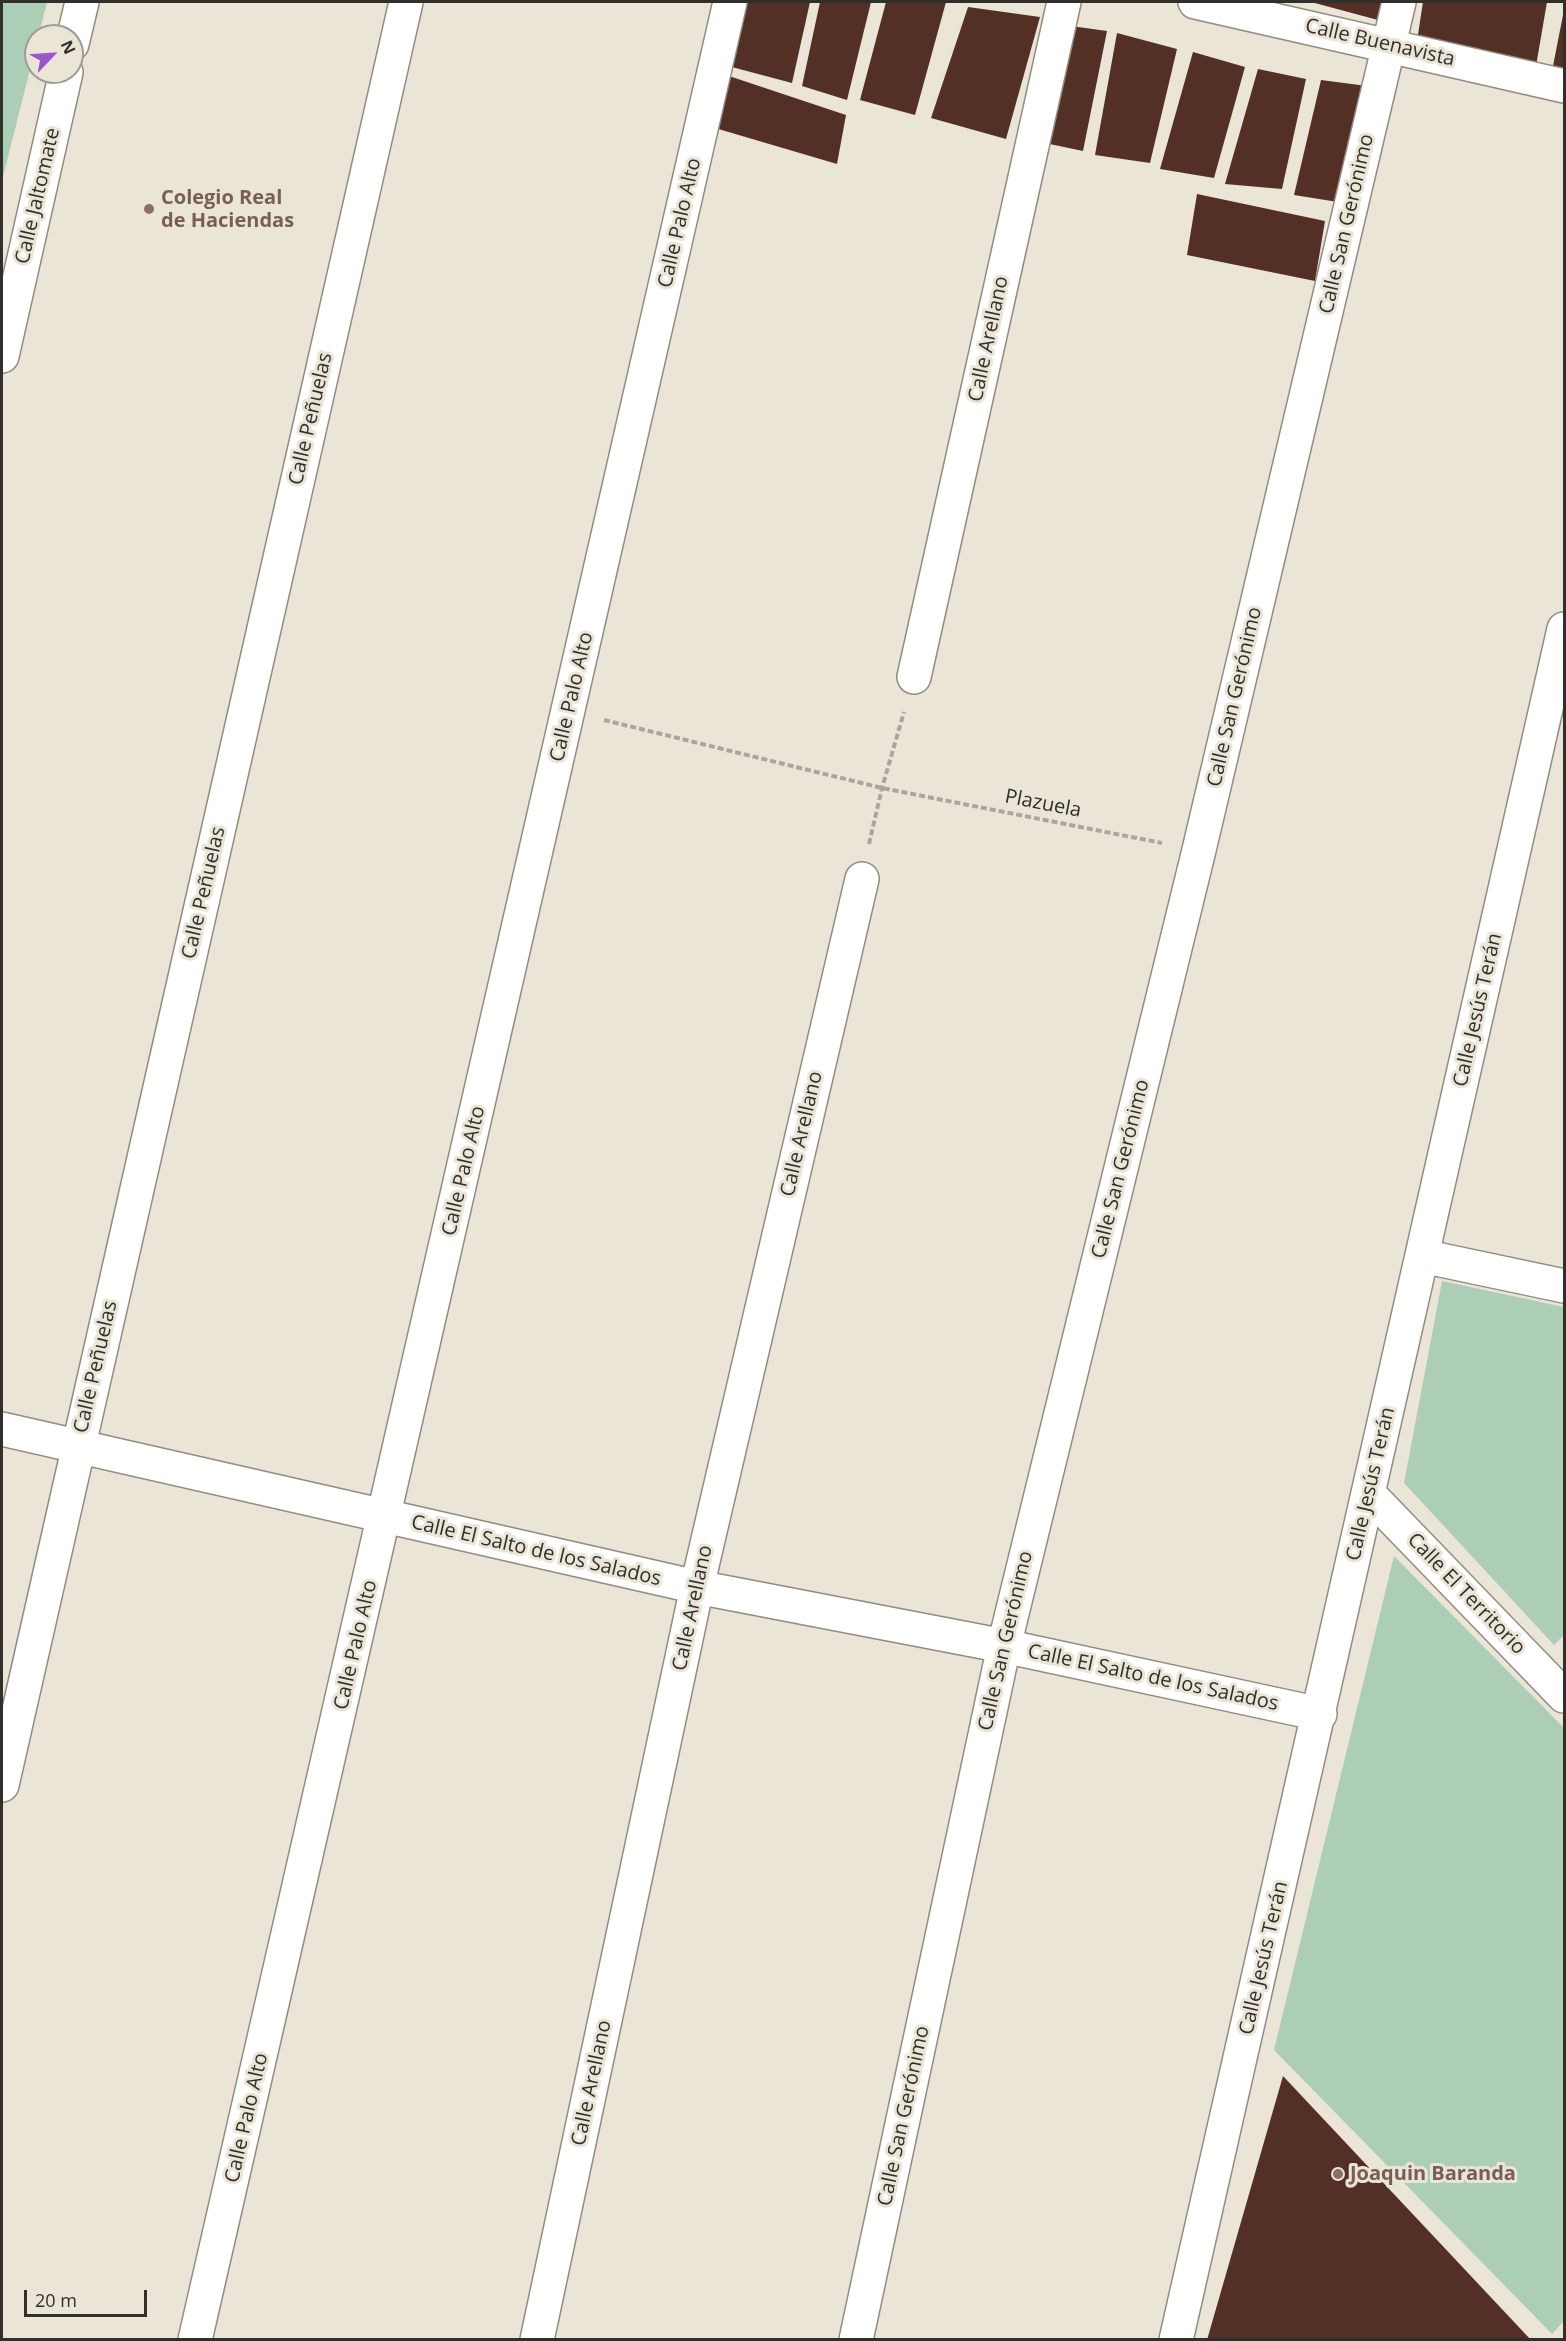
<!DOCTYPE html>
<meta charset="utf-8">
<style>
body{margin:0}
#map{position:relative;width:1566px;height:2341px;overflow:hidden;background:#eae5d7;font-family:"Open Sans",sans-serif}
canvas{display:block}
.frame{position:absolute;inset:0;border:3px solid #312f2a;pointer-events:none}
.north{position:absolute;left:24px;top:24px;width:60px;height:60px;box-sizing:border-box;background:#eae5d7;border:2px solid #a09c92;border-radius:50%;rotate:65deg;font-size:16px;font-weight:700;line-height:24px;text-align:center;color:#312f2a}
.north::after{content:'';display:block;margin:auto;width:21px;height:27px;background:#9857cd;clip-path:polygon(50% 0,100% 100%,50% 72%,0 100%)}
.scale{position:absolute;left:24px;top:2290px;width:123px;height:27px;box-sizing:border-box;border:3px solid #312f2a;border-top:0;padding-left:8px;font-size:18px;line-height:21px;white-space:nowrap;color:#312f2a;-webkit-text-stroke:4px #eae5d7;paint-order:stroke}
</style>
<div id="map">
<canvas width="1566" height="2341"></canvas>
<div class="frame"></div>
<div class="north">N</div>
<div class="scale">20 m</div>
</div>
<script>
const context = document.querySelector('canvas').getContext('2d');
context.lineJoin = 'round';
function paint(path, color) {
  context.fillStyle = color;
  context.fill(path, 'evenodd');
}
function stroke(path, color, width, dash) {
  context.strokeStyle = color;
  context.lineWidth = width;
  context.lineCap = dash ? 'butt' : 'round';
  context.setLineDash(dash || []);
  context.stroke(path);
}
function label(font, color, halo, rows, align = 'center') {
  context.font = font + ' "Open Sans",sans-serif';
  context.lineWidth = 6;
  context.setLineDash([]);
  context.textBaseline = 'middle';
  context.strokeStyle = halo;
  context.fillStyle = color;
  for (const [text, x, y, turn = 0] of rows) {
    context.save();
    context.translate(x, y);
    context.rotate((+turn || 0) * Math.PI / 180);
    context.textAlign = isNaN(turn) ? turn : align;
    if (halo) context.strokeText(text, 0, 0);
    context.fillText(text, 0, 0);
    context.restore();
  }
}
paint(new Path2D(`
 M2 2H47L2 181Z
 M1442 1281 1564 1307V1635L1554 1645 1404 1483Z
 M1394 1556 1564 1728V2321L1552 2334 1274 2050Z`), '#adceb6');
paint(new Path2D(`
 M744 2H810L792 83 728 66Z
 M820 2H871L847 100 802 86Z
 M886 2H946L915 115 860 100Z
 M1311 2H1382L1378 20Z
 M1423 2H1547L1536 66 1417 41Z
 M968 7 1040 17 1006 139 931 118Z
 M1563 15H1564V68L1553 66Z
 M1071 26 1107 31 1083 151 1045 143Z
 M1117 33 1177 49 1150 163 1095 155Z
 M1193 52 1245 67 1214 178 1160 169Z
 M1258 69 1306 79 1282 189 1225 184Z
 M726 75 846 115 837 164 715 128Z
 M1321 80 1367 86 1338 202 1294 195Z
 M1197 194 1325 221 1315 281 1187 255Z
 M1283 2076 1531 2340H1207Z`), '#532f26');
const minor = new Path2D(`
 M1195 2 1564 86
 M72 44 82 2
 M2 356 66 72
 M914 677 1064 2
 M1422 1256 1564 1286
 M2 1429 697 1587 1004 1646 1320 1714
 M1368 1493 1564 1696
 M2 1785 406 2
 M195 2340 730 2
 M537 2340 697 1587 862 879
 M856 2340 1004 1646 1199 850 1399 2
 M1176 2340 1564 629`);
stroke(minor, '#918c7f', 36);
stroke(new Path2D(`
 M604 720 882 788 1162 843
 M869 844 882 788 904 712`), '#aaa69b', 4, [6, 3]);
stroke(minor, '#fff', 33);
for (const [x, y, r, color] of [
 [149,209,6,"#8d6e63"],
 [1338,2174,6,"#8d6e63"]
]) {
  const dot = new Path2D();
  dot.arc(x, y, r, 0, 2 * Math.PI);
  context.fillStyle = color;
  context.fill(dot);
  stroke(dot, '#eae5d7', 2);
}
label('20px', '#312f2a', '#eae5d7', [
 ["Calle Buenavista",1380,43,13],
 ["Calle Jaltomate",38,196,-77],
 ["Calle Palo Alto",680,223,-77],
 ["Calle San Gerónimo",1347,224,-77],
 ["Calle Arellano",989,339,-78],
 ["Calle Peñuelas",311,419,-77],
 ["Calle Palo Alto",572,697,-77],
 ["Calle San Gerónimo",1235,697,-77],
 ["Plazuela",1043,804,11],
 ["Calle Peñuelas",204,893,-77],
 ["Calle Jesús Terán",1478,1010,-77],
 ["Calle Arellano",802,1134,-77],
 ["Calle San Gerónimo",1121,1169,-76],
 ["Calle Palo Alto",464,1171,-77],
 ["Calle Peñuelas",96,1367,-77],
 ["Calle Jesús Terán",1371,1484,-77],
 ["Calle El Salto de los Salados",536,1551,13],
 ["Calle El Territorio",1466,1594,46],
 ["Calle Arellano",693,1608,-78],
 ["Calle San Gerónimo",1006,1641,-77],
 ["Calle Palo Alto",356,1645,-77],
 ["Calle El Salto de los Salados",1153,1678,12],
 ["Calle Jesús Terán",1264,1958,-77],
 ["Calle Arellano",592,2083,-78],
 ["Calle San Gerónimo",904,2116,-78],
 ["Calle Palo Alto",247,2118,-77]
]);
label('bold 20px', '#785e54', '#eae5d7', [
 ["Colegio Real",161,198],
 ["de Haciendas",161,221],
 ["Joaquin Baranda",1350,2174]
], 'left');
</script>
